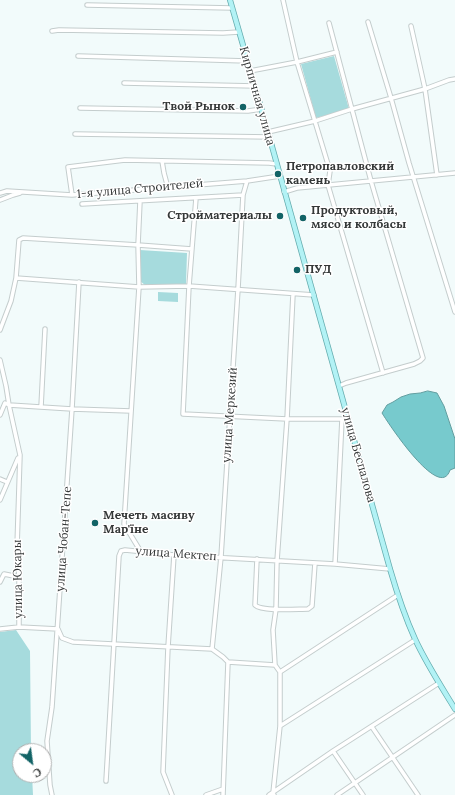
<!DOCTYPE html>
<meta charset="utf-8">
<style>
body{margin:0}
#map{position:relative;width:455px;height:795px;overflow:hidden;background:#f2fbfb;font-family:Lora,serif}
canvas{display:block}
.north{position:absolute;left:12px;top:743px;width:40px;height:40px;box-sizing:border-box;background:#fff;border:1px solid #aeafaf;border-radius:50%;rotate:151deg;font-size:11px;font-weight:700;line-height:16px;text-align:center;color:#353838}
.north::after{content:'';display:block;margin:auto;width:14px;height:18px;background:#126366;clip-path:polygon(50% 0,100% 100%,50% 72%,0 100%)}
</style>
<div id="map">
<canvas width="455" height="795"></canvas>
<div class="north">С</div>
</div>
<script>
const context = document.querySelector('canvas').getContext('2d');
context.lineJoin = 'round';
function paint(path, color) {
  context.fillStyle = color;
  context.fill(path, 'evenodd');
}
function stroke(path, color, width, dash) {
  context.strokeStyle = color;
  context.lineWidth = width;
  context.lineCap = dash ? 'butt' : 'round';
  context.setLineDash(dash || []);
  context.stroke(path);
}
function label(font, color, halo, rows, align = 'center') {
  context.font = font + ' Lora,serif';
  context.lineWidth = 3;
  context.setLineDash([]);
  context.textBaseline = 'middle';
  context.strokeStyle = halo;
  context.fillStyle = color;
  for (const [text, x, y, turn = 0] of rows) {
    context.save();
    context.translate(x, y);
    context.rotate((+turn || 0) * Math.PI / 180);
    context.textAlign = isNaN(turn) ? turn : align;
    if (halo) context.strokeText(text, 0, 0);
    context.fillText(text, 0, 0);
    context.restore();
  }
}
paint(new Path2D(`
 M334 56 349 109 316 118 301 64Z
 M140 250 187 253 186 284 145 285 140 281Z
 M158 292 178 293V302L158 301Z
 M16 630 30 651 31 751H20V775H32L33 795H0V632Z`), '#a6dbdd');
const water = new Path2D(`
 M428 391 437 393 444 406 455 439V468L450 470C440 502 388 423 382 413L387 405 393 402 401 397 410 394 420 393Z`);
paint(water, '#77cacd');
stroke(water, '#639ea0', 1);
const minor = new Path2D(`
 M283 0 297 62 330 171 328 185 383 373
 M87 5 232 8
 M368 22 391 98 409 163 455 312
 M329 23 371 181 423 358 420 361 414 364 346 383 339 386
 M411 26 425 89 437 175
 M52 31 59 30 223 33 239 32
 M78 56 247 61
 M250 71 297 62 337 52
 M124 83 255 86
 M80 108 248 111 262 109
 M268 132 315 121 352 109 425 89 449 80 455 79
 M75 134 270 137
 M162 161 164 173 168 188
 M284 192 297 188 455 173
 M0 193 7 191 72 195 247 181 280 176
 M72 195 68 167 125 160 269 163 277 164
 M196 198 189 286 183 414 287 419H349
 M0 200 13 195 20 193
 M140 201 138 245 139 287 124 524 141 552
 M82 204 243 195
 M16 278 139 287 189 286 314 295
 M0 330 11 301 16 278 19 240 23 238 138 245 192 249
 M0 360 6 386 9 405 20 455 17 547 19 577V627L58 629 62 638 73 642 212 649 223 657 228 662 275 665
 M41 407 45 329
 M0 415 5 403 9 405 72 409 131 411
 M0 479 7 482
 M0 500 18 458
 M257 559 255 605C262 612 297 609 308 609L312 606 315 563
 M335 564 342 419
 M0 582 4 574 19 577
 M0 629 19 627
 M212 649 221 557 238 289 243 195 247 181
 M280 672 398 595
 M280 726 415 640
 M372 727 418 795
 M333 751 363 795
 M106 781 119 556 121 551 125 550 174 555 335 564 390 569
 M52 795 50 785 47 741 52 707 72 409 79 282
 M172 795 163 772 168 647 174 555
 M206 795 223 789
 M223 795 228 662
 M269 795 333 751 439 683
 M274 795 273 793 280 726V672L275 665 273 630 276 609 277 561 287 419 293 294
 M337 795 455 715`);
const major = new Path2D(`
 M230 0 268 132 390 569C397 593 405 617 415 639 426 663 441 686 455 709`);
stroke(minor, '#c4cdcd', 5.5);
stroke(major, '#64acae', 6);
stroke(minor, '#fff', 3.5);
stroke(major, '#b2f2f5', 4.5);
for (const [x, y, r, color] of [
 [243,107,4,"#126366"],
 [278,174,4,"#126366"],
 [280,216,4,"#126366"],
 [303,218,4,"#126366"],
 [297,270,4,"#126366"],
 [95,523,4,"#126366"]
]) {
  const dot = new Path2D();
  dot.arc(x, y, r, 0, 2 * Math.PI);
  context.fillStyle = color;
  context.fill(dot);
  stroke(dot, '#fff', 1.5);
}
label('12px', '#353838', '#fff', [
 ["Кирпичная улица",257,96,74],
 ["1-я улица Строителей",140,189,-5],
 ["улица Меркезий",230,415,-86],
 ["улица Беспалова",358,455,74],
 ["улица Чобан-Тепе",64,539,-86],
 ["улица Мектеп",176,554,4],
 ["улица Юкары",18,579,-91]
]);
label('bold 12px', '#353838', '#fff', [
 ["Твой Рынок",235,107,"right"],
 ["Петропавловский",286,167],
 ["камень",286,181],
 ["Продуктовый,",311,211],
 ["мясо и колбасы",311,225],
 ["Стройматериалы",272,216,"right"],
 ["ПУД",305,270],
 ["Мечеть масиву",103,516],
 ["Мар'їне",103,530]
], 'left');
</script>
